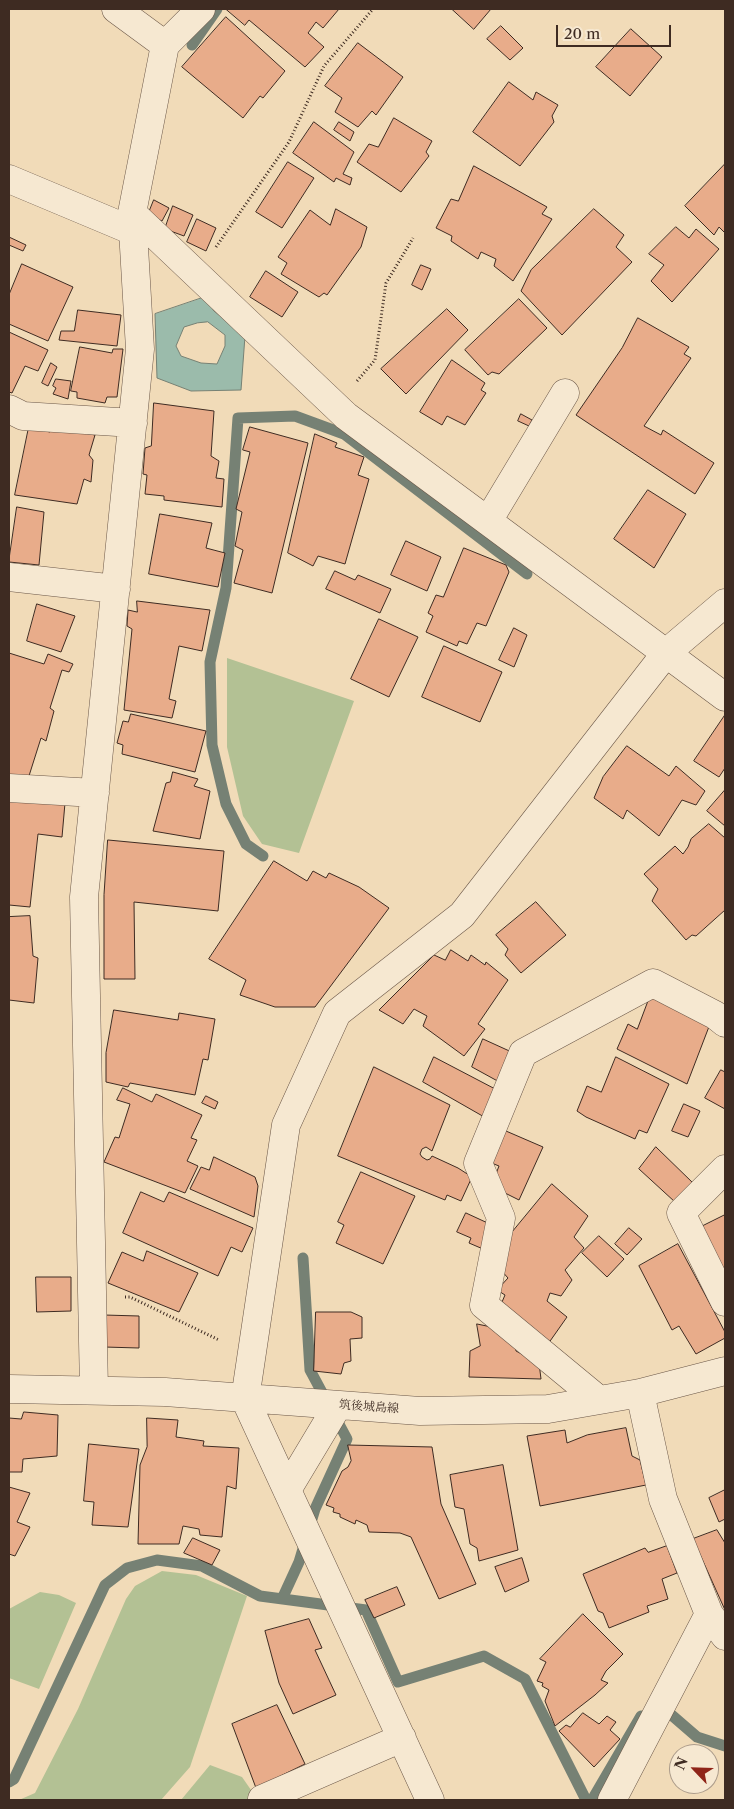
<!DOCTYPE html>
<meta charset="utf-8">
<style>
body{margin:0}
#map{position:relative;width:734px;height:1809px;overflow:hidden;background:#f1dbb8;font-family:"Libre Caslon Text",serif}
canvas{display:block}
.frame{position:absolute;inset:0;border:10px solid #3e2b22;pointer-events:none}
.north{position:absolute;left:669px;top:1744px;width:50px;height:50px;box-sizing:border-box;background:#f6e8d1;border:1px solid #ac9c8b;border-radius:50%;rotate:294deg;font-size:14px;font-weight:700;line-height:20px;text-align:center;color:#3e2b22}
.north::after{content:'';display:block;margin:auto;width:18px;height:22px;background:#8f2418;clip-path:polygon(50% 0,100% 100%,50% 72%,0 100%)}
.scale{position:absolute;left:556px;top:25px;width:115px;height:22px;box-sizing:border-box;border:2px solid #3e2b22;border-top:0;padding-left:6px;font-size:15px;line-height:18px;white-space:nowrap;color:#3e2b22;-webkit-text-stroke:4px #f6e8d1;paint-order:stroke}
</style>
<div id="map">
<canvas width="734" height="1809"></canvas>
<div class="frame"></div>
<div class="north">N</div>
<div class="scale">20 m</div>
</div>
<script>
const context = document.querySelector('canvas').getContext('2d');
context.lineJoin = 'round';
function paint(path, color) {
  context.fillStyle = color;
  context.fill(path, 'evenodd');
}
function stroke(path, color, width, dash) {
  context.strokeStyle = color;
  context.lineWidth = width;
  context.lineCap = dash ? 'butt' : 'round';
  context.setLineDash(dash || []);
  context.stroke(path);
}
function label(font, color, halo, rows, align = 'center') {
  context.font = font + ' "Libre Caslon Text","Noto Serif JP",serif';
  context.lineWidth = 4;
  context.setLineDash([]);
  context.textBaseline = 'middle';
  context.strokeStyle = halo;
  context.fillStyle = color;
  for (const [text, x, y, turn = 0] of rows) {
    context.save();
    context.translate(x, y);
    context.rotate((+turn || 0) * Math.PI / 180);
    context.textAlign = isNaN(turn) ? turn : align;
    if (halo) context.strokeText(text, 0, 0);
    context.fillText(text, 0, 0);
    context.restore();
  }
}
paint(new Path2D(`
 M227 658 354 701 299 853 262 844 243 816 227 747Z
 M162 1571 196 1575 247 1596 190 1767 161 1800H19L35 1793 78 1709 126 1599 135 1586Z
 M40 1592 59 1595 76 1603 39 1689 9 1678V1609Z
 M210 1765 242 1777 258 1800H181Z`), '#b3c194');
const water = new Path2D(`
 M205 297 214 311 245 336 241 390 191 391 157 378 155 314ZM208 322 225 335V346L217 364 201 363 181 356 176 346 184 327 197 323Z`);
paint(water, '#9bbbab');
stroke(water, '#768174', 1);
stroke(new Path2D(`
 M192 45 217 9
 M263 856 246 844 226 804 212 745 210 662 226 588 238 418 295 416 344 434 527 574
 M282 1599 299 1562 315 1509 347 1439 310 1370 303 1258
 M660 1705 697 1737 725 1746
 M9 1782 14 1779 105 1585 127 1568 157 1560 202 1566 260 1596 366 1610 398 1682 484 1656 525 1679 586 1800
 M592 1800 641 1716`), '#768174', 11);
const building = new Path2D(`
 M226 9H339L323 28 316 22 308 33 324 47 305 67 249 20 245 25Z
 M452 9H491L474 29Z
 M226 17 285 71 263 98 260 96 243 118 182 67Z
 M501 26 523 48 510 60 487 39Z
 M631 29 662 57 630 96 596 67Z
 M358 43 403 77 376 115 372 111 358 127 335 112 342 98 325 86Z
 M509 82 533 100 536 92 558 105 552 116 554 122 520 166 473 132Z
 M394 118 432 141 426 152 429 156 401 192 357 162 369 144 378 147Z
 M314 122 354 152 343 174 352 178 350 185 336 178 334 182 293 153Z
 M339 122 354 132 350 141 334 130Z
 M288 162 314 178 282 228 256 212Z
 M725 164V233L719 227 714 235 685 206Z
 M474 166 547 207 542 214 552 219 513 281 494 266 496 259 481 252 478 259 451 241 452 236 436 228 451 199 458 201Z
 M154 200 169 208 162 221 148 215Z
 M173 206 193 215 184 236 165 229Z
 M336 209 367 227 361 247 327 295 324 293 319 297 281 274 287 263 278 257 310 210 330 225Z
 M594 209 624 235 616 247 632 262 562 335 521 291 531 270Z
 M197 219 216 228 206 251 187 242Z
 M676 227 689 238 696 229 719 249 672 302 651 281 664 265 649 254Z
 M9 237 26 245 23 251 9 245Z
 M22 264 73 287 48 341 9 324V295Z
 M421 265 431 269 422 290 412 285Z
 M266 271 298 292 282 317 250 297Z
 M519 299 547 328 499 374 492 372 488 375 465 350Z
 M447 309 468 330 406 394 381 369Z
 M78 310 121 315 117 346 59 340 61 331H74Z
 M638 318 689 347 684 354 691 358 644 426 661 435 663 430 714 463 695 494 576 415 622 348Z
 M9 332 48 350 38 371 25 366 12 393 9 392Z
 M80 347 112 353 113 349H123L117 397H107L105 403 77 398V392L71 391Z
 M452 360 485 383 481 390 486 393 465 425 447 416 442 425 420 412Z
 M51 363 57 367 48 386 42 383Z
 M56 379 71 381 68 399 53 394 56 388 53 386Z
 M154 403 214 411 211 456 219 461 216 478 224 479 222 507 164 500V496L145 494 147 475 143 474 145 448 151 446Z
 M521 414 532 420 529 426 518 421Z
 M29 427 50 432 51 427 95 435 89 455 93 460 91 482 84 479 77 504 15 495Z
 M250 427 308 443 272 593 234 583 243 550 235 546 242 512 236 509 250 452 243 450Z
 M315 434 337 443 335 447 364 457 358 475 369 479 345 564 318 556 313 566 288 553Z
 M648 490 686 514 654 568 614 539Z
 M17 507 44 512 39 565 9 562Z
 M160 514 212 523 206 548 225 553 218 587 149 574Z
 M406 541 441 557 427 591 391 575Z
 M464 548 506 565 509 572 486 626 477 623 467 644 459 641 457 646 426 632 433 616 428 613 436 595 443 597Z
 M335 571 355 580 358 575 391 589 380 613 326 589Z
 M137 601 210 610 202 651 179 646 169 699 176 701 172 718 124 710 132 629 127 626 128 610 137 612Z
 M37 604 75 616 61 652 27 641Z
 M379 619 418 637 389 697 351 679Z
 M514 628 527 635 514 667 499 660Z
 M444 646 502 672 480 722 422 697Z
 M9 653 44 664 48 654 73 664 69 672 62 670 50 708 54 711 46 741 41 738 28 779 9 775Z
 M131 714 206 731 195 772 122 754 123 745 117 743 123 721 128 722Z
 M725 715V768L719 777 694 761Z
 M627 746 669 776 676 766 705 791 696 805 682 800 659 836 627 810 623 819 594 798 603 777Z
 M173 772 198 779 194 786 210 791 200 839 153 831 166 783 170 782Z
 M725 790V826L707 811Z
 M9 799 65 803 62 837 38 834 30 907 9 905Z
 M709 824 725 838V910L696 936 692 935 686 940 652 901 658 889 644 874 675 846 683 854 688 847 691 839Z
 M108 840 224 851 218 911 134 902 135 979H104V895Z
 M274 861 307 881 313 871 326 878 329 873 359 887 389 908 315 1007H275L240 995 246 980 209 959Z
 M536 902 566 935 521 973 505 955 508 949 496 935Z
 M30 916 33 956 38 958 34 1003 9 1000V917Z
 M451 950 468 961 471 955 485 965 486 962 508 980 478 1024 485 1029 464 1056 423 1026 427 1016 414 1009 403 1024 379 1010 434 955 445 960Z
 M651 994 710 1024 687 1084 617 1049 628 1024 637 1029Z
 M114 1010 178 1020 179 1013 215 1019 208 1060 203 1059 195 1095 130 1083 128 1087 106 1082V1053Z
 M483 1039 516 1054 503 1084 472 1067Z
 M434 1057 499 1091 486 1118 423 1082Z
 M616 1057 669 1084 647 1133 639 1130 635 1139 586 1117 577 1111 587 1086 601 1092Z
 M374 1067 450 1105 432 1151 426 1147 422 1149 420 1154 422 1157 427 1160 430 1159 432 1156 458 1168 472 1177 461 1201 447 1195 445 1200 338 1156Z
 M721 1070 725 1072V1109L705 1098Z
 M123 1088 152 1102 156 1094 202 1115 191 1138 197 1140 187 1161 198 1166 185 1193 104 1162 115 1137 119 1138 130 1104 117 1100Z
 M206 1096 218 1102 215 1109 202 1103Z
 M684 1104 700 1111 688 1137 672 1131Z
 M499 1128 543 1147 519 1200 499 1190 494 1179 499 1166 484 1160Z
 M656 1147 693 1183 675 1202 639 1169Z
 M214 1157 255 1177 258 1186 254 1217 190 1189 201 1167 209 1170Z
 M361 1172 415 1196 383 1264 336 1243 344 1225 338 1222Z
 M552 1184 588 1216 574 1237 584 1248 565 1270 572 1280 561 1296 550 1293 547 1301 567 1317 548 1344 502 1302 505 1295 497 1290 508 1278 500 1269 504 1242Z
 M141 1192 164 1202 169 1192 253 1228 242 1252 231 1247 218 1276 123 1233Z
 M466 1213 492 1225 483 1249 469 1243 471 1238 457 1232Z
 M725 1215V1280L699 1228Z
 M629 1228 642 1239 627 1255 615 1244Z
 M599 1236 624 1259 607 1277 582 1253Z
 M678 1244 725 1332V1338L696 1354 679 1326 672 1330 639 1266Z
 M147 1251 198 1273 179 1312 108 1283 122 1252 143 1261Z
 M36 1277H71V1311L37 1312Z
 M316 1312H351L362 1317V1338L350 1339 351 1361 344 1363 341 1374 314 1371Z
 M104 1315 139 1316V1348L104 1347Z
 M477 1324 501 1329 514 1340 516 1351 539 1363 541 1379 469 1377 470 1351 480 1346Z
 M24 1412 58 1415 57 1456 23 1459 22 1472H9V1418L21 1419Z
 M147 1418 178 1420 176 1437 204 1441 203 1446 239 1448 236 1489 227 1486 222 1537 200 1535 199 1529 183 1526 179 1544H138L140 1465 147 1447Z
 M626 1428 632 1456 640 1460 646 1485 540 1506 527 1436 565 1430 567 1443 587 1435Z
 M89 1444 139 1449 128 1527 92 1525 94 1502 84 1501Z
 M348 1445 432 1447 441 1504 476 1584 439 1599 411 1537 400 1533 369 1532 367 1525 356 1520 355 1524 340 1517V1514L333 1512 334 1508 326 1505 342 1471 348 1467 351 1461Z
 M503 1465 518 1550 479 1561 477 1548 470 1544 464 1509 455 1507 450 1475Z
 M9 1487 30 1493 17 1522 30 1527 15 1556 9 1554Z
 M725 1490V1519L719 1522 709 1498Z
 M717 1530 725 1543V1610L693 1539Z
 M193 1538 220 1550 212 1565 184 1553Z
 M667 1546 677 1573 662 1579 668 1599 647 1606 649 1612 609 1628 603 1613 598 1611 583 1574 645 1548 648 1552Z
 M522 1558 529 1581 505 1592 495 1567Z
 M397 1587 405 1605 374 1618 365 1600Z
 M583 1614 623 1654 606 1671 601 1680 608 1683 595 1695 555 1726 545 1701 549 1690 542 1686 543 1683 537 1681 546 1662 540 1659Z
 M309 1619 322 1648 315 1650 336 1695 293 1714 279 1683 265 1631Z
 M277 1705 305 1764 256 1788 232 1724Z
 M583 1713 599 1724 607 1716 616 1722 610 1730 620 1739 594 1767 559 1731 566 1725 570 1727Z`);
paint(building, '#e8ac8a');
stroke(building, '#3e2b22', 1);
const minor = new Path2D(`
 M116 9 165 45
 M9 179 133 231
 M132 213 346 416 725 697
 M9 409 23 416 133 423
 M488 521 565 393
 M9 577 116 589
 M9 788 95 793
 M725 1169 681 1213 725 1302
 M9 1389 165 1392 420 1411 548 1409 640 1393 725 1371
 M94 1390 84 897 140 349 132 213 165 45 201 9
 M640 1393 663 1499 709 1614 725 1636
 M599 1400 484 1305 501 1218 478 1163 523 1053 653 983 715 1015 725 1023
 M287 1490 338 1405
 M262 1799 402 1738
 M430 1800 245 1399 286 1125 337 1013 462 915 666 653 725 603
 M612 1800 709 1614`);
stroke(minor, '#6b5748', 29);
stroke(new Path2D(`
 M216 247 289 142 324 66 373 9
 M357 381 375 360 386 283 413 238
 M125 1297H130L219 1340`), '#3e2b22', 3, [1, 2.5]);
stroke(minor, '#f6e8d1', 28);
label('12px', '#3e2b22', '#f6e8d1', [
 ["筑後城島線",369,1407,4]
]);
</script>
